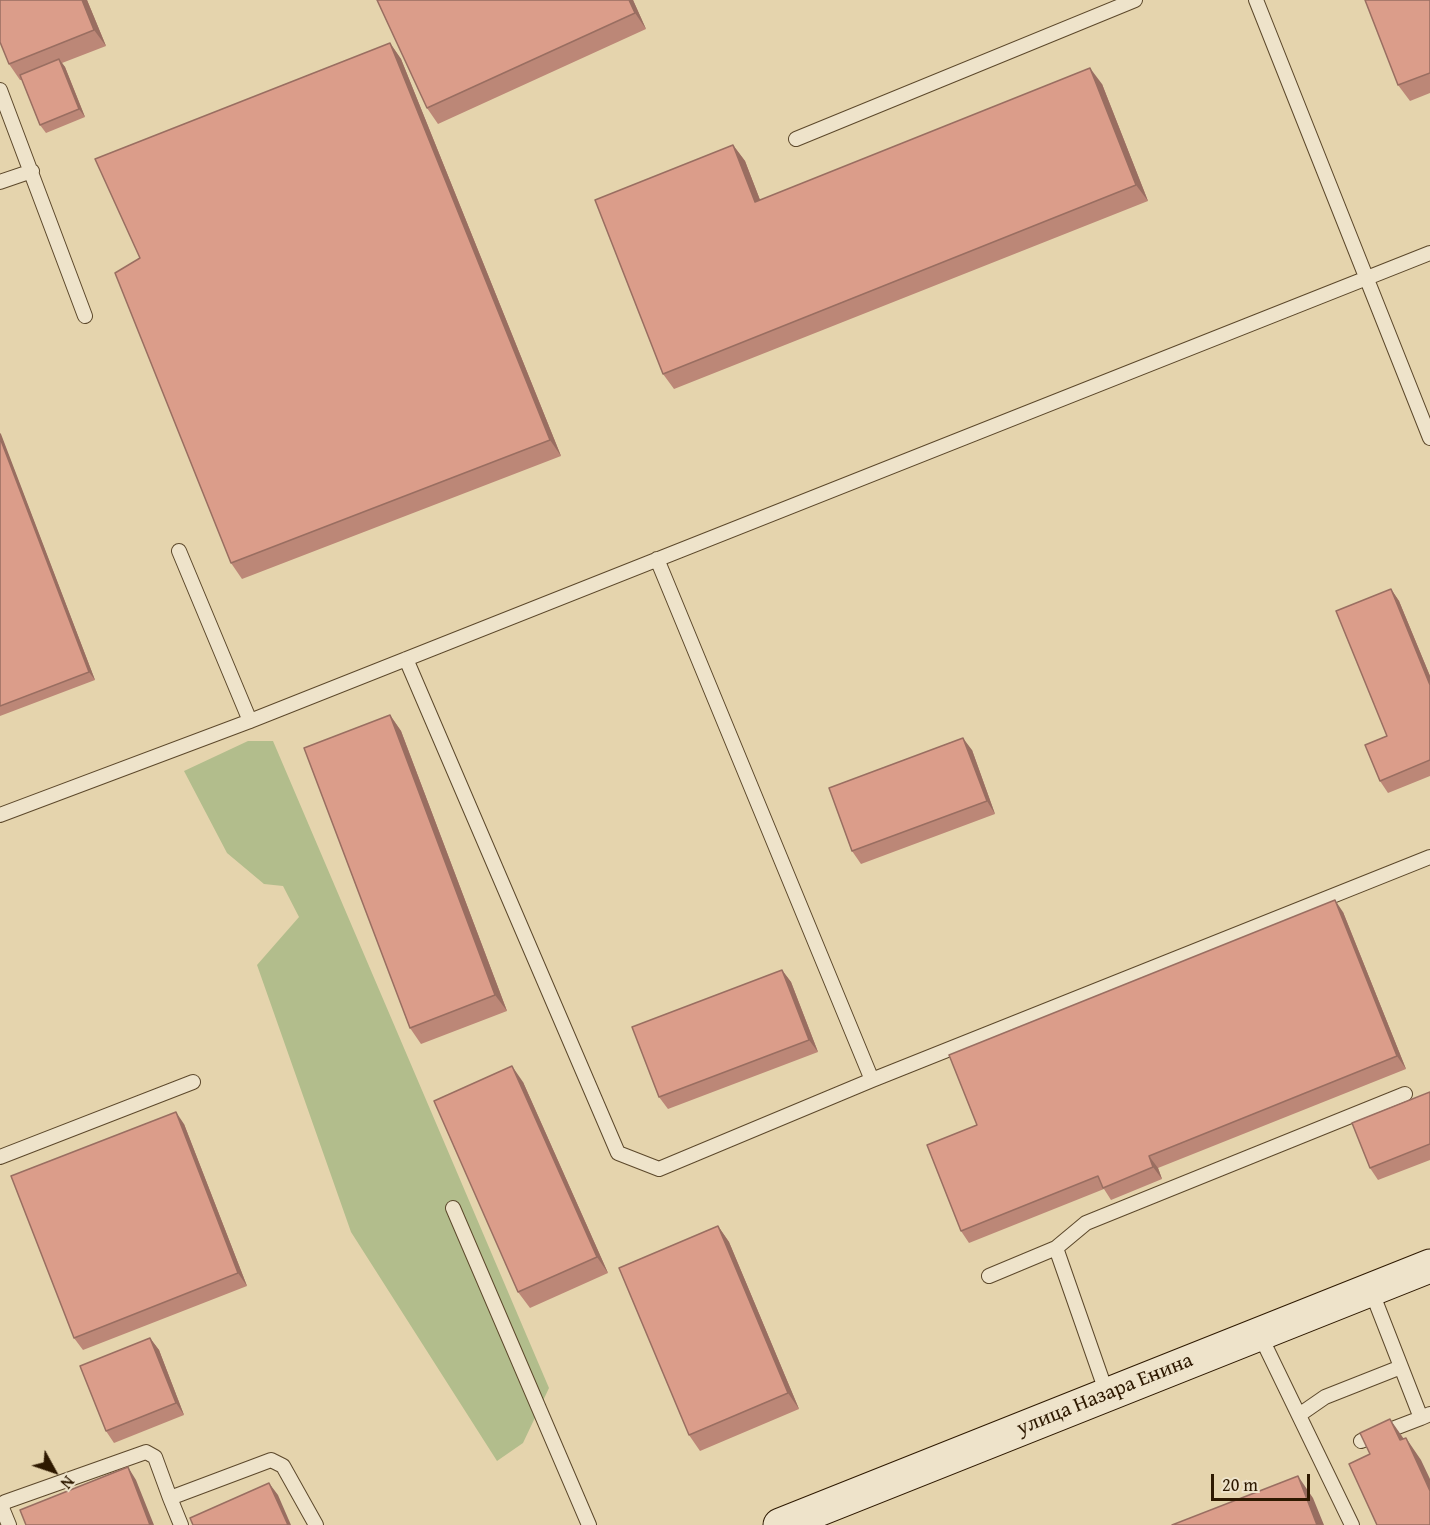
<!DOCTYPE html>
<html>
<head>
<meta charset="utf-8">
<style>
	body { margin:0 }
	#map { position:relative; width:1430px; height:1525px; overflow:hidden; background:#e5d4ad; font-family:"Gentium Book Plus",serif }
	canvas { display:block }
	.north { position:absolute; left:24px; top:1441px; width:60px; height:60px; -webkit-text-stroke:4px #eee3ca; paint-order:stroke; rotate:130deg; font-size:16px; font-weight:700; line-height:24px; text-align:center; color:#2e1900 }
	.north::after { content:''; display:block; margin:auto; width:21px; height:27px; background:#2e1900; clip-path:polygon(50% 0,100% 100%,50% 72%,0 100%) }
	.scale { position:absolute; left:1211px; top:1474px; width:99px; height:27px; box-sizing:border-box; border:3px solid #2e1900; border-top:0; padding-left:8px; font-size:18px; line-height:21px; white-space:nowrap; color:#2e1900; -webkit-text-stroke:4px #eee3ca; paint-order:stroke }
</style>
</head>
<body>
<div id="map">
<canvas width="1430" height="1525"></canvas>
<div class="north">N</div>
<div class="scale">20 m</div>
</div>
<script>
const context = document.querySelector('canvas').getContext('2d');
context.lineJoin = 'round';
function fillPath(path, color) { context.fillStyle = color; context.fill(path, 'evenodd'); }
const poly = rows => new Path2D(rows.map(r => 'M' + r).join(''));
function stroke(path, color, width, dash) { context.strokeStyle = color; context.lineWidth = width; context.lineCap = dash ? 'butt' : 'round'; context.setLineDash(dash || []); context.stroke(path); }
function drawText(font, color, halo, rows, align = 'center') {
  context.font = font + ' "Gentium Book Plus",serif'; context.lineWidth = 5; context.setLineDash([]); context.textBaseline = 'middle'; context.strokeStyle = halo; context.fillStyle = color; for (const [text, x, y, turn = 0] of rows) {
    context.save(); context.translate(x, y); context.rotate((+turn || 0) * Math.PI / 180); context.textAlign = isNaN(turn) ? turn : align; if (halo) context.strokeText(text, 0, 0); context.fillText(text, 0, 0); context.restore();
  }
}
const green = poly([
	[248,741,273,741,549,1388,523,1443,497,1461,351,1232,257,965,299,917,283,886,264,884,227,853,184,771]
]);
const service = poly([
	[1256,0,1430,438],
	[0,90,85,316],
	[796,139,1135,0],
	[0,182,32,171],
	[179,551,250,721],
	[657,559,872,1080],
	[406,659,618,1153,659,1169,872,1080,1430,857],
	[0,815,250,721,1430,253],
	[0,1157,193,1082],
	[453,1208,589,1525],
	[989,1276,1056,1248],
	[1371,1290,1421,1418,1430,1414],
	[1259,1333,1352,1525],
	[1107,1394,1056,1248,1086,1223,1405,1094],
	[1299,1415,1325,1397,1401,1367],
	[1361,1441,1421,1418],
	[9,1525,2,1508,5,1502,146,1452,155,1457,170,1498],
	[181,1525,170,1498,271,1460,283,1466,316,1525]
]);
const secondary = poly([
	[780,1525,1430,1266]
]);
const wall = poly([
	[87,0,106,46,62,63,65,67,85,117,46,133,40,125,22,80,20,80,9,64],
	[377,0,633,0,646,29,438,124,427,108],
	[1430,0,1430,93,1410,101,1398,85],
	[390,43,401,59,561,456,242,579,231,563,140,258],
	[1102,84,1148,201,674,389,663,374,733,145,745,161,760,200],
	[0,433,95,680,0,716],
	[1391,589,1399,601,1430,676,1430,776,1388,793,1380,781,1387,736],
	[390,715,401,731,507,1011,421,1044,410,1028],
	[972,750,995,814,861,864,852,851],
	[1343,912,1406,1069,1158,1168,1162,1179,1111,1200,1104,1189,969,1243,961,1231,977,1125],
	[782,970,791,982,818,1052,668,1109,659,1097],
	[523,1082,608,1273,530,1308,518,1292],
	[1430,1092,1430,1160,1378,1180,1370,1168],
	[184,1124,247,1286,83,1350,74,1338],
	[718,1226,729,1242,799,1409,700,1451,689,1435],
	[150,1338,159,1350,184,1415,114,1443,106,1431]
]);
const shadedWall = poly([
	[82,0,87,0,106,46,94,30],
	[629,0,633,0,646,29,635,13],
	[390,43,401,59,561,456,550,440],
	[59,59,65,67,85,117,79,109],
	[1090,68,1102,84,1148,201,1136,185],
	[733,145,745,161,767,218,755,202],
	[0,433,1,434,95,680,89,672,0,438],
	[1391,589,1399,601,1430,676,1430,685],
	[390,715,401,731,507,1011,495,995],
	[963,738,972,750,995,814,987,801],
	[1335,900,1343,912,1406,1069,1397,1056],
	[782,970,791,982,818,1052,809,1040],
	[512,1066,523,1082,608,1273,597,1257],
	[176,1112,184,1124,247,1286,238,1273],
	[1149,1156,1158,1168,1162,1179,1153,1167],
	[718,1226,729,1242,799,1409,788,1393],
	[150,1338,159,1350,184,1415,176,1403],
	[1390,1419,1406,1442,1400,1440],
	[1406,1438,1421,1460,1430,1479,1430,1491],
	[128,1467,136,1480,154,1525,150,1525],
	[1298,1476,1313,1498,1324,1525,1317,1525],
	[269,1483,278,1495,291,1525,288,1525]
]);
const building = poly([
	[0,0,82,0,94,30,9,64,0,42,0,0],
	[377,0,629,0,635,13,427,108,377,0],
	[1365,0,1430,0,1430,73,1398,85,1365,0],
	[390,43,550,440,231,563,115,273,140,258,95,159,390,43],
	[59,59,79,109,40,125,20,75,59,59],
	[1090,68,1136,185,663,374,595,200,733,145,755,202,1090,68],
	[0,438,89,672,0,706,0,438],
	[1391,589,1430,685,1430,760,1380,781,1365,745,1387,736,1336,611,1391,589],
	[390,715,495,995,410,1028,304,748,390,715],
	[963,738,987,801,852,851,829,788,963,738],
	[1335,900,1397,1056,1149,1156,1153,1167,1103,1188,1098,1176,961,1231,927,1145,977,1125,949,1055,1335,900],
	[782,970,809,1040,659,1097,632,1027,782,970],
	[512,1066,597,1257,518,1292,434,1101,512,1066],
	[1430,1092,1430,1144,1370,1168,1352,1123,1430,1092],
	[176,1112,238,1273,74,1338,11,1176,176,1112],
	[718,1226,788,1393,689,1435,619,1268,718,1226],
	[150,1338,176,1403,106,1431,80,1366,150,1338],
	[1390,1419,1400,1440,1406,1438,1430,1491,1430,1525,1377,1525,1349,1464,1370,1454,1360,1433,1390,1419],
	[128,1467,150,1525,26,1525,20,1510,128,1467],
	[1298,1476,1317,1525,1172,1525,1298,1476],
	[269,1483,288,1525,193,1525,190,1518,269,1483]
]);
const streetNames = [
	["улица Назара Енина",1105,1395,-22]
];
fillPath(green, '#b2bd8c');
stroke(service, '#5c482b', 16);
stroke(secondary, '#2e1900', 35);
stroke(service, '#eee3ca', 14);
stroke(secondary, '#eee3ca', 33);
fillPath(wall, '#bc8777');
fillPath(shadedWall, '#996e61');
fillPath(building, '#db9d8a');
stroke(building, '#996e61', 1.5);
drawText('21px', '#2e1900', '#eee3ca', streetNames);
</script>
</body>
</html>
